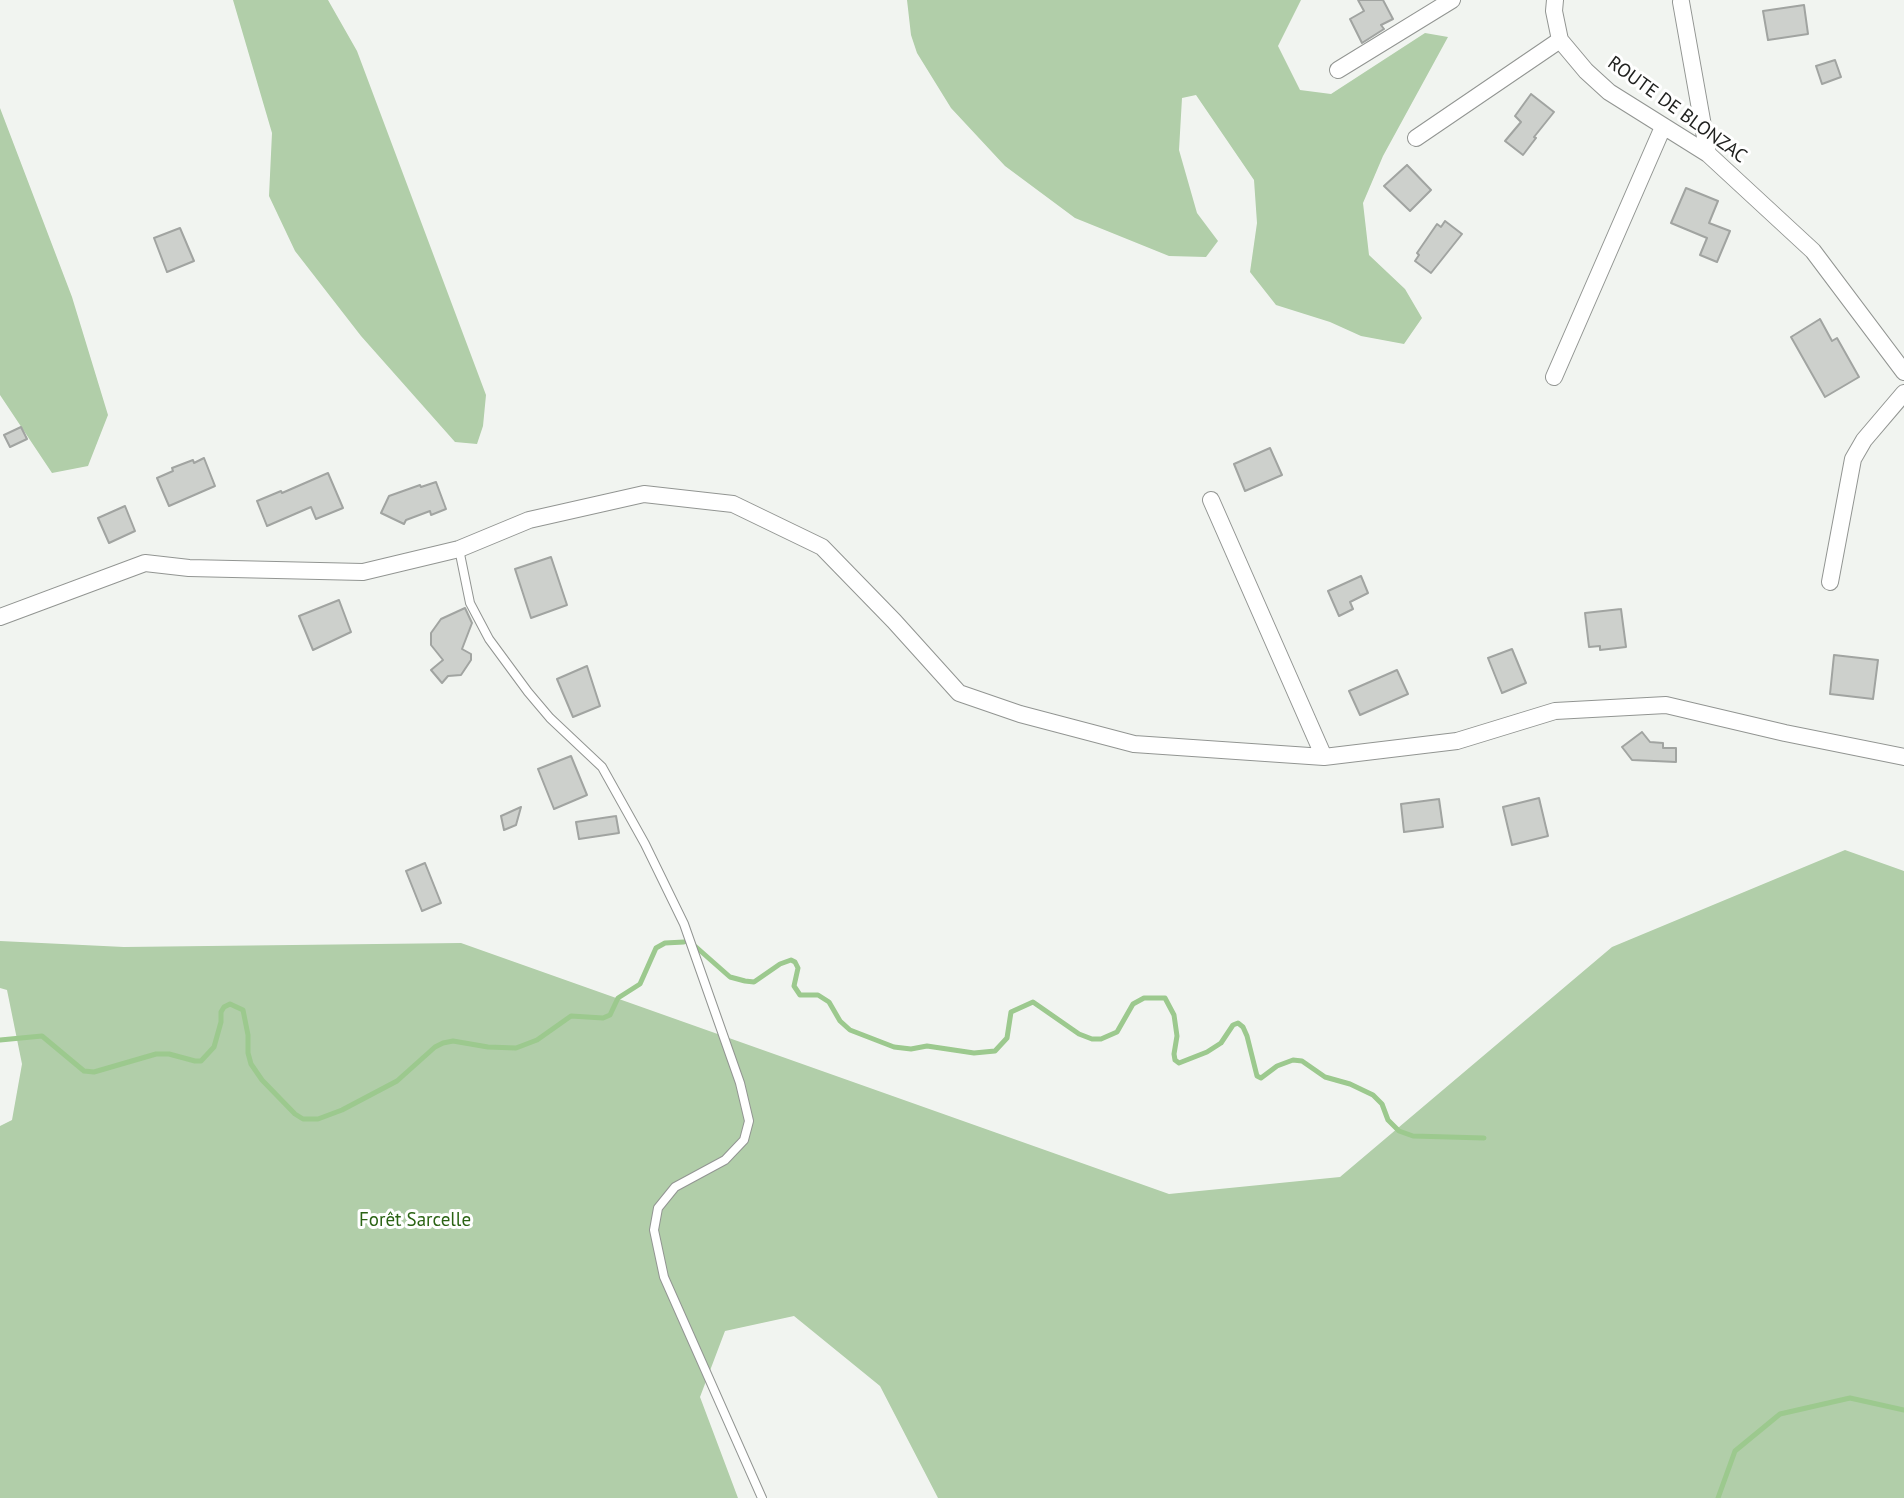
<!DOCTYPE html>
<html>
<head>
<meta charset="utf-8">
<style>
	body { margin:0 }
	canvas { display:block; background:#f1f4f0 }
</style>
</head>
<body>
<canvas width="1904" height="1498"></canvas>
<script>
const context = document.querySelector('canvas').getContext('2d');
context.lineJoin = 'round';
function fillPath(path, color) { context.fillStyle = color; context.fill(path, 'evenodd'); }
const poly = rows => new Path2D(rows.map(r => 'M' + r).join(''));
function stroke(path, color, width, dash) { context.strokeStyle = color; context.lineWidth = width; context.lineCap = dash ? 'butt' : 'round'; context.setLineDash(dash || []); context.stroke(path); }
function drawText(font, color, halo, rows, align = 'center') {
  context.font = font + ' "PT Sans",sans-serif'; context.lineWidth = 6; context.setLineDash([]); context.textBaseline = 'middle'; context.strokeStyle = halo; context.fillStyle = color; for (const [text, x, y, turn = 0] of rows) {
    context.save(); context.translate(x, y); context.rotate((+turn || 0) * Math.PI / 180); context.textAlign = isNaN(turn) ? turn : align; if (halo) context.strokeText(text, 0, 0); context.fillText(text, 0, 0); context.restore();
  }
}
const green = poly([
	[233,0,328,0,357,51,486,395,483,426,477,444,455,442,361,336,295,251,269,196,272,133],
	[907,0,1301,0,1278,46,1300,90,1331,94,1425,33,1448,37,1383,156,1363,203,1369,255,1405,289,1422,318,1404,344,1361,336,1330,322,1276,305,1250,272,1257,223,1254,180,1196,95,1182,98,1179,150,1197,213,1218,241,1206,257,1169,256,1075,218,1005,166,951,108,917,53,911,35],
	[0,108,72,297,108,415,88,466,52,473,0,395],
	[1845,850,1904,871,1904,1498,938,1498,880,1386,794,1316,725,1331,700,1397,738,1498,0,1498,0,1126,12,1120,22,1064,7,990,0,988,0,941,124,947,461,943,1169,1194,1340,1177,1612,947]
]);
const stream = poly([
	[696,947,730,977,745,981,754,982,780,964,791,960,795,962,798,968,794,986,800,995,818,995,829,1002,840,1021,850,1030,894,1047,911,1049,927,1046,974,1053,995,1051,1007,1038,1011,1012,1033,1002,1079,1034,1092,1039,1101,1039,1117,1032,1133,1004,1144,998,1165,998,1174,1015,1177,1036,1174,1054,1175,1060,1179,1063,1207,1052,1221,1043,1233,1025,1238,1023,1243,1027,1247,1036,1257,1076,1261,1078,1277,1066,1293,1060,1302,1061,1325,1077,1350,1084,1373,1095,1382,1104,1388,1120,1399,1131,1413,1136,1484,1138],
	[0,1040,42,1036,84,1071,94,1072,156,1054,169,1054,195,1061,201,1061,214,1047,221,1022,221,1012,224,1007,230,1004,243,1010,248,1035,248,1053,251,1064,262,1080,295,1114,303,1119,318,1119,342,1110,397,1081,435,1047,443,1043,453,1041,488,1047,516,1048,537,1040,571,1016,603,1018,610,1015,618,998,640,984,656,948,665,943,684,942],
	[1718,1498,1735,1451,1780,1414,1850,1398,1904,1410]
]);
const building = poly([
	[1358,0,1383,0,1393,19,1381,25,1384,29,1362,43,1350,19,1364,11,1358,0],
	[1804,5,1808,34,1768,40,1763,11,1804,5],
	[1835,60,1841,77,1822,84,1816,66,1835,60],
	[1531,94,1554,112,1534,137,1536,138,1523,155,1505,141,1521,122,1515,116,1531,94],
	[1407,165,1431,190,1410,211,1384,186,1407,165],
	[1686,188,1718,201,1709,223,1730,231,1717,262,1700,255,1707,238,1671,223,1686,188],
	[1445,221,1462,234,1431,273,1415,261,1419,255,1417,253,1437,224,1441,227,1445,221],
	[180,228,194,261,167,272,154,238,180,228],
	[1820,319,1832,341,1837,338,1859,377,1825,397,1791,337,1820,319],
	[21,427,27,439,10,447,4,435,21,427],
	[1270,448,1282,475,1245,491,1234,464,1270,448],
	[204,458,215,486,169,506,157,478,173,471,172,468,193,460,194,463,204,458],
	[328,473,343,508,316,519,311,507,267,526,257,501,281,491,282,493,328,473],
	[436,482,446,509,431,515,430,511,406,520,404,524,381,513,389,496,420,485,421,487,436,482],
	[125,506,135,531,109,543,98,518,125,506],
	[551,557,567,605,531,618,515,569,551,557],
	[1361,576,1368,593,1350,602,1353,609,1339,616,1328,591,1361,576],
	[339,600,351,632,313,650,299,616,339,600],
	[465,608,472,623,462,649,471,654,471,660,461,675,448,676,442,683,431,670,443,660,431,645,431,633,441,619,465,608],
	[1621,609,1626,647,1600,650,1600,646,1589,647,1585,613,1621,609],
	[1512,649,1526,683,1502,693,1488,658,1512,649],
	[1834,655,1878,660,1873,699,1830,694,1834,655],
	[587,666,600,706,573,717,557,679,587,666],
	[1397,670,1408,694,1360,715,1349,691,1397,670],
	[1642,732,1650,742,1663,743,1663,748,1676,748,1676,762,1632,760,1622,747,1642,732],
	[571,756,587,795,554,809,538,769,571,756],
	[1539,798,1548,836,1512,845,1503,807,1539,798],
	[1439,799,1443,827,1404,832,1401,804,1439,799],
	[521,807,516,825,504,830,501,816,521,807],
	[616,816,619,833,579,839,576,822,616,816],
	[425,863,441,903,422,911,406,871,425,863]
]);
const service = poly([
	[459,549,470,603,489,639,528,692,550,718,602,767,645,844,684,924,740,1083,749,1121,744,1140,725,1160,675,1187,658,1208,654,1230,664,1277,762,1498]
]);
const minor = poly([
	[1555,0,1554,11,1560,40,1586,71,1609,92,1708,154,1813,251,1904,372],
	[1681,2,1708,154],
	[1338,70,1452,0],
	[1416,138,1560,40],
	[1554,377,1663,127],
	[1211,500,1324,757],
	[1830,582,1853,459,1864,440,1904,393],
	[0,617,145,563,189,568,363,572,459,549,529,520,644,494,733,504,822,547,894,621,959,693,1020,714,1134,744,1324,757,1457,741,1555,711,1666,705,1785,733,1904,757]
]);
const streetNames = [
	["ROUTE DE BLONZAC",1677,110,36]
];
const parkNames = [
	["Forêt Sarcelle",415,1221]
];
fillPath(green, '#b1cea9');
stroke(stream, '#9cc98e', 5);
fillPath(building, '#cdd0cc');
stroke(building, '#a1a4a1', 2);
stroke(service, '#929592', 10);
stroke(minor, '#929592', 18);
stroke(service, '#fff', 8);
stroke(minor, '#fff', 16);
drawText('19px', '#212220', '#fff', streetNames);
drawText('19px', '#2b6314', '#fff', parkNames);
</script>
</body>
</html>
